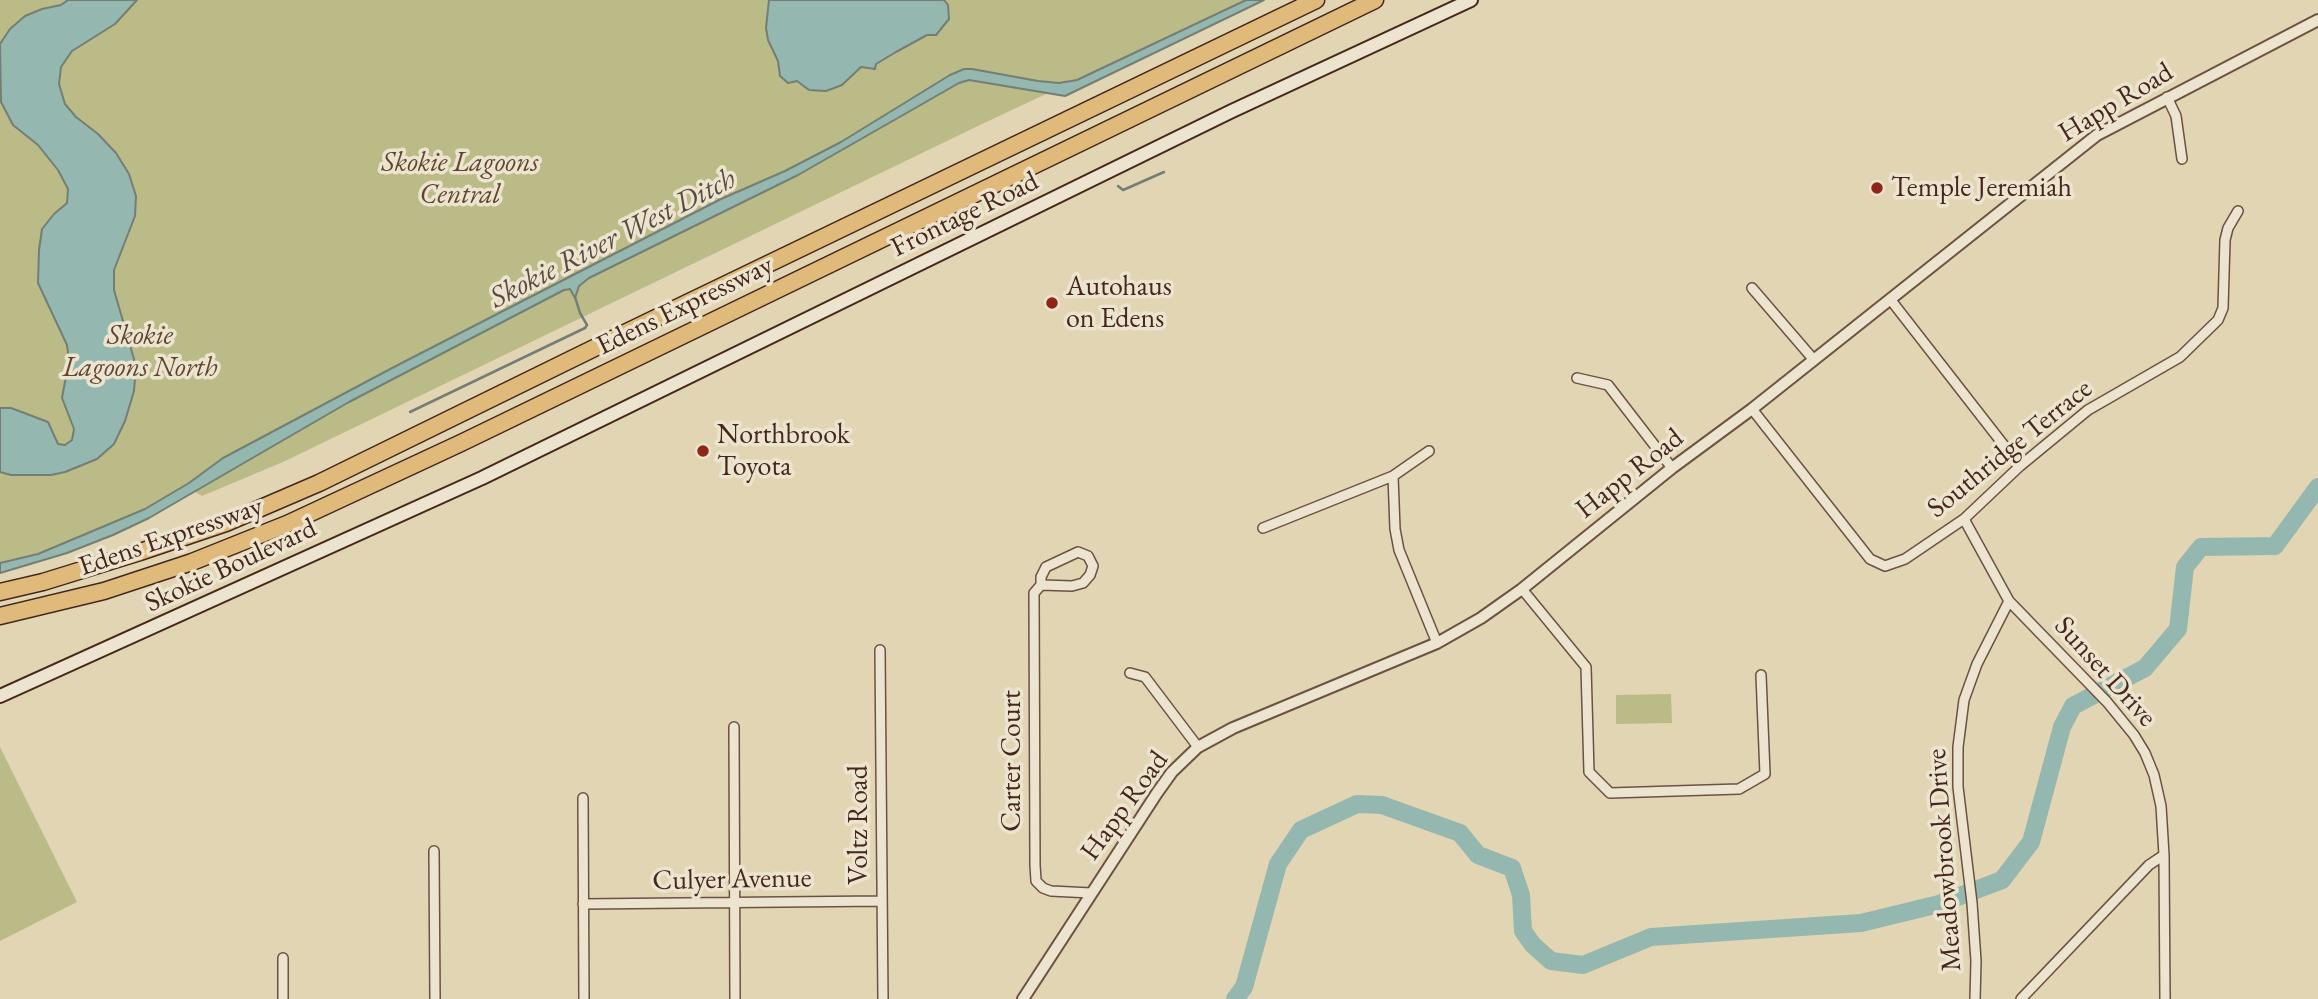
<!DOCTYPE html>
<html>
<head>
<meta charset="utf-8">
<style>
	body { margin:0 }
	canvas { display:block; background:#e1d5b3 }
</style>
</head>
<body>
<canvas width="2318" height="999"></canvas>
<script>
const context = document.querySelector('canvas').getContext('2d');
context.lineJoin = 'round';
function fillPath(path, color) { context.fillStyle = color; context.fill(path, 'evenodd'); }
const poly = rows => new Path2D(rows.map(r => 'M' + r).join(''));
function stroke(path, color, width, dash) { context.strokeStyle = color; context.lineWidth = width; context.lineCap = dash ? 'butt' : 'round'; context.setLineDash(dash || []); context.stroke(path); }
function drawText(font, color, halo, rows, align = 'center') {
  context.font = font + ' "EB Garamond",serif'; context.lineWidth = 7; context.setLineDash([]); context.textBaseline = 'middle'; context.strokeStyle = halo; context.fillStyle = color; for (const [text, x, y, turn = 0] of rows) {
    context.save(); context.translate(x, y); context.rotate((+turn || 0) * Math.PI / 180); context.textAlign = isNaN(turn) ? turn : align; if (halo) context.strokeText(text, 0, 0); context.fillText(text, 0, 0); context.restore();
  }
}
const green = poly([
	[0,0,1252,0,1137,57,1046,94,982,124,283,462,202,496,195,492,199,489,124,524,0,568],
	[1671,694,1672,723,1616,724,1616,695],
	[0,747,77,902,0,941]
]);
const water = poly([
	[68,0,137,0,115,24,72,51,61,67,59,84,65,104,76,117,98,134,116,153,129,174,136,196,135,216,114,270,114,290,136,366,134,391,125,421,114,444,97,459,65,472,51,475,11,475,0,472,0,408,11,408,48,422,58,444,65,445,72,440,74,429,62,398,69,360,67,345,38,283,39,250,42,229,54,214,67,203,68,189,58,170,38,145,13,125,1,102,0,44,10,29,25,16,42,9,61,5,68,0],
	[769,0,944,0,948,5,949,19,936,35,927,35,896,52,876,64,875,69,861,67,842,85,826,91,809,90,797,81,788,83,780,76,778,61,768,40,766,28,769,0],
	[1246,0,1264,0,1065,96,969,80,959,83,798,175,589,278,579,286,575,298,570,289,564,290,349,402,149,518,113,535,67,553,0,573,0,563,38,554,145,509,189,483,223,458,394,367,721,199,785,171,841,142,950,75,964,69,972,69,1038,81,1059,83,1077,80,1246,0]
]);
const stream = poly([
	[1118,186,1123,190,1130,187,1164,172],
	[410,412,585,328,587,325,580,313,575,297]
]);
const river = poly([
	[1235,999,1244,987,1278,864,1301,830,1357,804,1382,805,1460,833,1478,855,1512,868,1521,895,1523,931,1533,945,1551,961,1583,965,1651,937,1861,923,1939,904,2002,880,2031,842,2062,727,2073,706,2145,668,2178,629,2185,567,2201,547,2275,546,2318,487]
]);
const minor = poly([
	[2167,97,2176,116,2182,159],
	[1752,288,1814,360],
	[1890,299,2020,466],
	[1577,378,1608,385,1672,468],
	[1752,409,1870,559,1885,566,1905,559,1964,519,2020,466,2088,410,2180,357,2218,320,2223,308,2225,240,2228,228,2238,211],
	[1393,476,1395,529,1399,550,1437,643],
	[1964,519,2009,601,2107,702,2134,735,2145,753,2154,775,2161,806,2164,855,2165,999],
	[1263,528,1393,476,1429,451],
	[1041,585,1072,586,1083,583,1090,575,1093,566,1088,556,1078,552,1046,567,1041,577,1041,585,1034,593,1035,865,1036,881,1043,888,1051,891,1091,893],
	[1522,589,1586,667,1589,772,1610,793,1739,789,1765,774,1761,675],
	[880,650,883,999],
	[1130,673,1145,677,1198,747],
	[734,727,735,999],
	[583,798,584,999],
	[434,851,435,999],
	[583,904,882,901],
	[283,958,283,999],
	[1975,999,1976,961,1972,903,1958,787,1958,747,1964,700,1977,664,2009,601],
	[2021,999,2149,865,2164,855]
]);
const tertiary = poly([
	[1023,999,1157,793,1172,772,1198,747,1233,728,1437,643,1481,618,1522,589,1672,468,1752,409,2097,135,2318,20]
]);
const secondary = poly([
	[0,696,482,478,1232,111,1471,0]
]);
const motorway = poly([
	[0,592,43,582,140,552,226,523,319,483,629,331,1316,0],
	[0,616,104,591,192,562,287,524,461,443,1375,0]
]);
const markers = [
	[1877,188,7,"#8f2418"],
	[1052,303,7,"#8f2418"],
	[703,451,7,"#8f2418"]
];
const streetNames = [
	["Happ Road",2116,103,-31],
	["Frontage Road",965,215,-26],
	["Edens Expressway",685,306,-26],
	["Southridge Terrace",2010,449,-39],
	["Happ Road",1630,474,-38],
	["Edens Expressway",171,537,-19],
	["Skokie Boulevard",231,566,-25],
	["Sunset Drive",2105,672,48],
	["Carter Court",1012,761,-90],
	["Happ Road",1125,806,-54],
	["Voltz Road",859,825,-90],
	["Meadowbrook Drive",1945,860,-94],
	["Culyer Avenue",732,880,-1]
];
const parkNames = [
	["Skokie Lagoons",460,163],
	["Central",460,195],
	["Skokie",140,336],
	["Lagoons North",140,368]
];
const poiNames = [
	["Temple Jeremiah",1891,188],
	["Autohaus",1066,287],
	["on Edens",1066,319],
	["Northbrook",717,435],
	["Toyota",717,467]
];
const waterNames = [
	["Skokie River West Ditch",613,239,-27]
];
fillPath(green, '#bbbb87');
fillPath(water, '#94b8af');
stroke(water, '#747e74', 2);
stroke(stream, '#747e74', 2.5);
stroke(river, '#94b8af', 18);
stroke(minor, '#6c5242', 12);
stroke(tertiary, '#6c5242', 14);
stroke(secondary, '#45271c', 16);
stroke(motorway, '#45271c', 19);
stroke(minor, '#ece4ce', 9);
stroke(tertiary, '#ece4ce', 10);
stroke(secondary, '#ece4ce', 12);
stroke(motorway, '#e0ba7a', 16);
for (const [x, y, r, color] of markers) { const dot = new Path2D(); dot.arc(x, y, r, 0, 2 * Math.PI); context.fillStyle = color; context.fill(dot); stroke(dot, '#ece4ce', 2.5); }
drawText('28px', '#45271c', '#ece4ce', streetNames);
drawText('italic 28px', '#5d4531', '#ece4ce', parkNames);
drawText('28px', '#45271c', '#ece4ce', poiNames, 'left');
drawText('italic 30px', '#594b41', '#ece4ce', waterNames);
</script>
</body>
</html>
